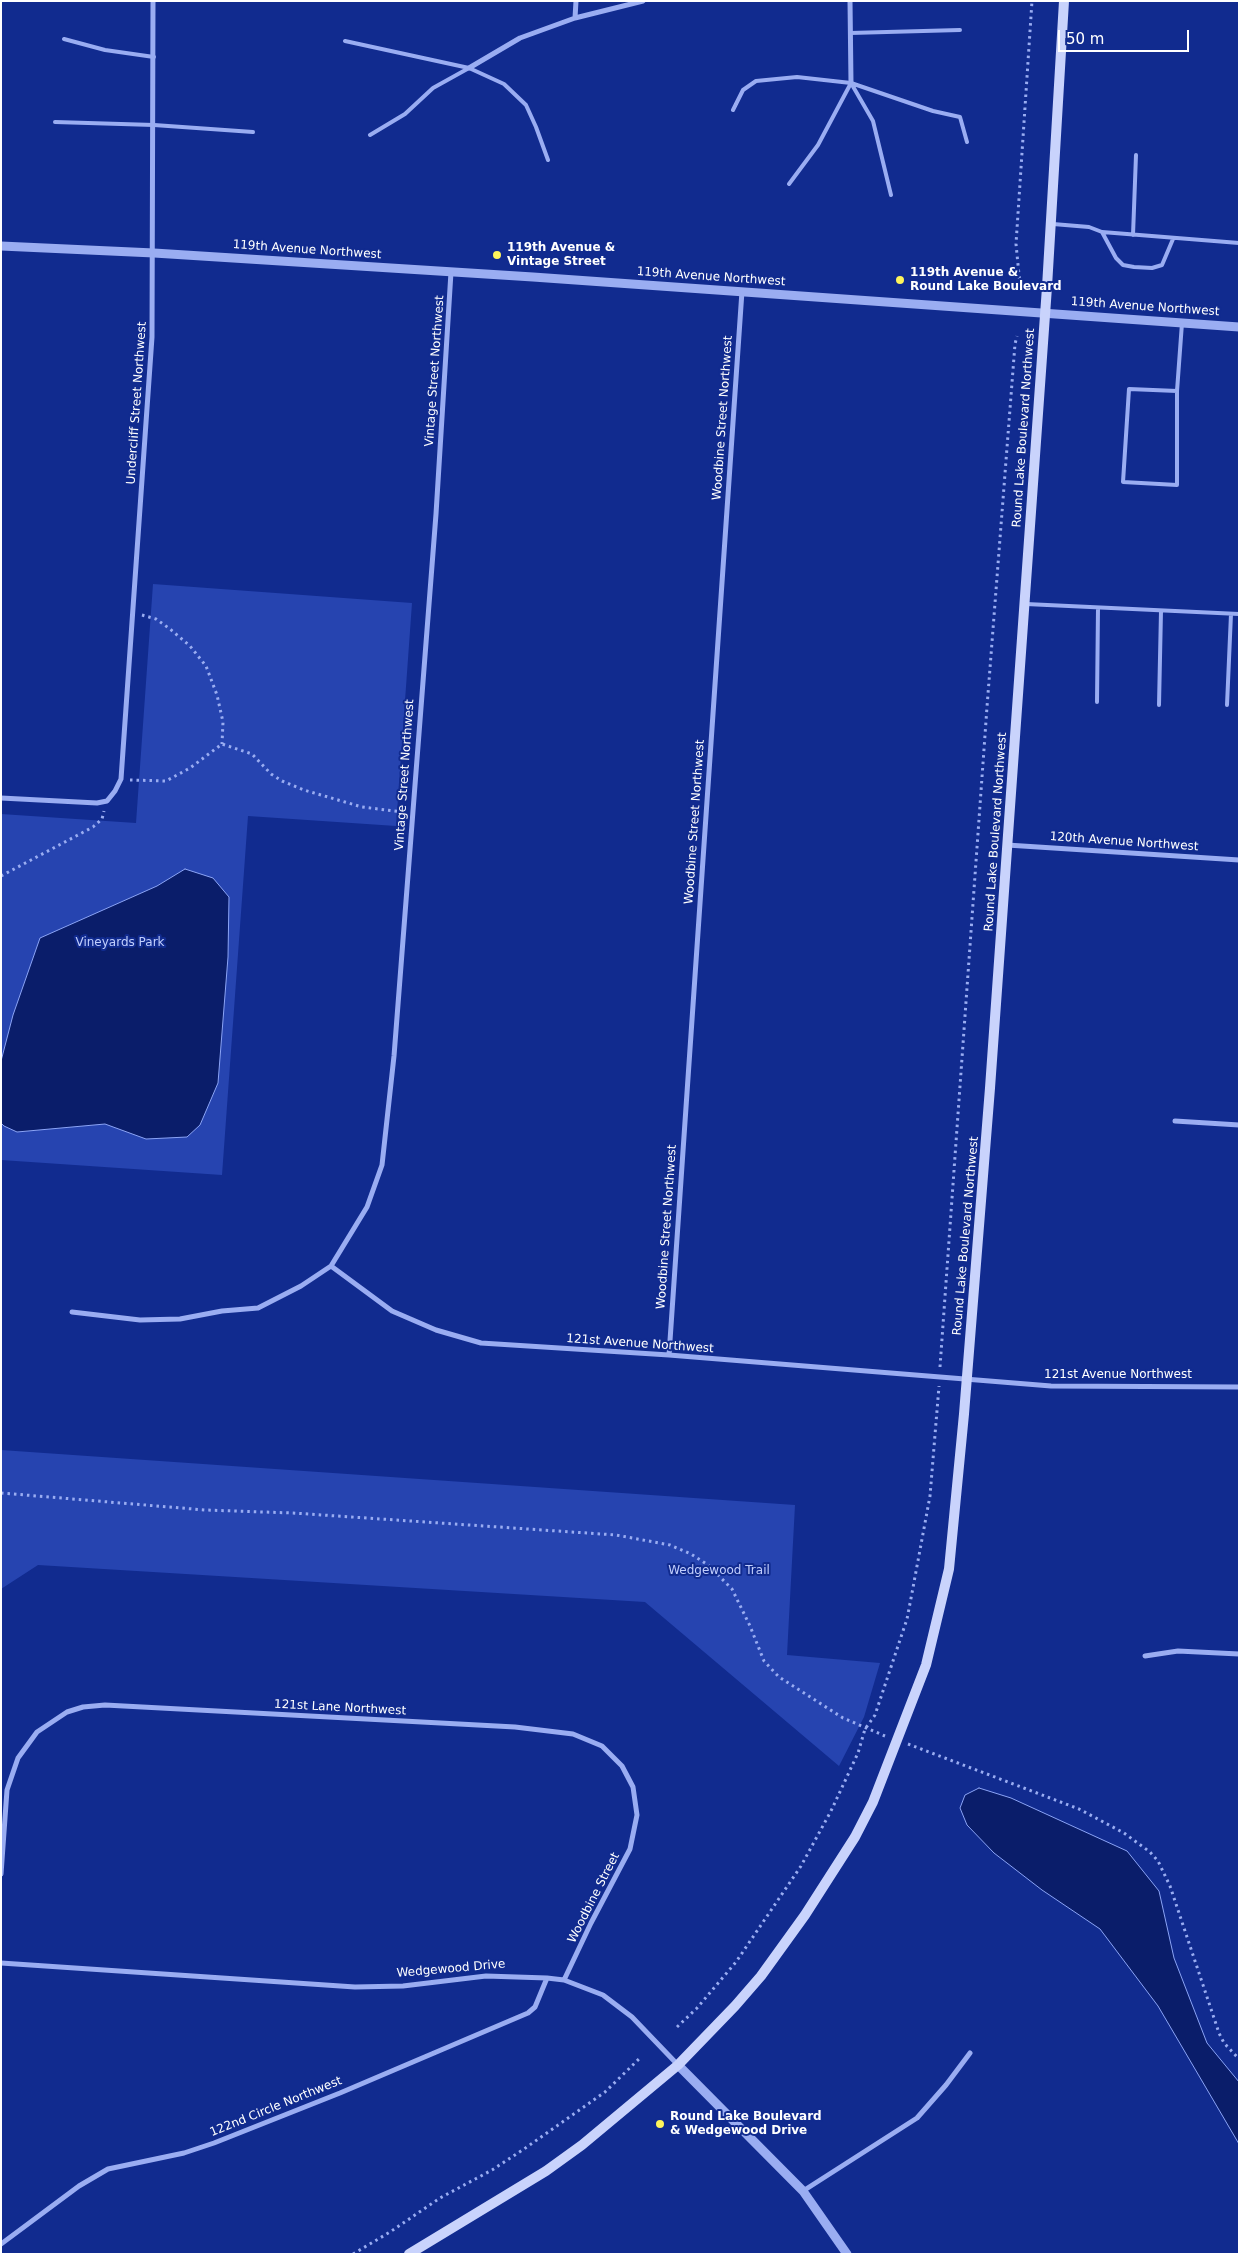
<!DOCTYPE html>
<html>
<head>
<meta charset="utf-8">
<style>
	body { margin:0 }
	#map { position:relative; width:1240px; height:2255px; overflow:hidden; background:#112b8f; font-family:"DejaVu Sans",sans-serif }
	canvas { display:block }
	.frame { position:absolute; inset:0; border:2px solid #fff; pointer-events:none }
	.scale { position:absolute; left:1058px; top:30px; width:131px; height:22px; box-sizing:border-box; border:2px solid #fff; border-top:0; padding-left:6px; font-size:15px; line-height:18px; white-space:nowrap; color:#fff; -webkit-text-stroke:4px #112b8f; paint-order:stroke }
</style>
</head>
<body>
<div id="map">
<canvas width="1240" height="2255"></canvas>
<div class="frame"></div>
<div class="scale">50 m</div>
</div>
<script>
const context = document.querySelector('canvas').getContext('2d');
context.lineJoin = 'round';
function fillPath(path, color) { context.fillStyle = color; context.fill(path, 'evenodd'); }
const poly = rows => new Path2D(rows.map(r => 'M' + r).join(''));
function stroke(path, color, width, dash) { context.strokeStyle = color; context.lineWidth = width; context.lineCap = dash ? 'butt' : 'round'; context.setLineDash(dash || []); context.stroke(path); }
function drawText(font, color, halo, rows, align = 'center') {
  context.font = font + ' "DejaVu Sans",sans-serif'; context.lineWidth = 4; context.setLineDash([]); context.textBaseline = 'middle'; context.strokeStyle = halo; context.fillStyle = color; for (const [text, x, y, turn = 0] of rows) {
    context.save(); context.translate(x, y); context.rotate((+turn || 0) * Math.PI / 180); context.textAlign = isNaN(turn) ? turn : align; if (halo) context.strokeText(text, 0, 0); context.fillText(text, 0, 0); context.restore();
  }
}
const green = poly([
	[153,584,412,603,396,826,248,816,222,1175,1,1160,1,814,136,823],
	[1,1450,795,1505,787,1655,880,1663,864,1717,839,1766,645,1602,38,1565,1,1589]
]);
const water = poly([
	[185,869,213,878,229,897,228,957,218,1083,200,1125,187,1137,146,1139,105,1124,17,1132,4,1126,1,1123,1,1061,13,1015,40,938,157,886,185,869],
	[979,1788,1011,1798,1127,1851,1159,1891,1174,1958,1207,2043,1239,2082,1239,2144,1158,2006,1100,1929,1042,1890,994,1853,967,1825,960,1808,965,1795,979,1788]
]);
const path = poly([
	[1020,285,1016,244,1032,1],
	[142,615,156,619,170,629,190,646,206,666,217,695,223,722,222,744],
	[130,780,166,781,190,768,222,744,252,754,271,774,282,781,304,790,362,807,403,812],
	[1,876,93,827,102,819,104,811],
	[940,1367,987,707,1015,344,1017,336],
	[1,1493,205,1510,293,1513,616,1535,670,1545,691,1554,708,1565,732,1589,750,1626,764,1661,779,1677,843,1718,885,1736],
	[908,1744,1079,1809,1124,1833,1150,1852,1158,1861,1170,1886,1219,2033,1224,2043,1239,2059],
	[677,2027,697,2008,736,1962,801,1866,831,1811,858,1753,865,1729,875,1715,907,1619,912,1593,930,1496,939,1386],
	[353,2254,390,2232,440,2198,492,2170,524,2149,605,2092,640,2058]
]);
const service = poly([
	[850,33,960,30],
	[64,39,105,50,154,57],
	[345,41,469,68,504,84,526,105,536,127,548,160],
	[851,83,873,121,891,195],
	[733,110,743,90,756,81,797,77,851,83,933,111,960,117,967,142],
	[55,122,154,125,253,132],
	[370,135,405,114,433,88,469,68],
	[789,184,818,145,851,83],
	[1053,224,1089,227,1102,232,1239,243],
	[1102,232,1116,258,1123,265,1134,267,1152,268,1162,265,1173,239],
	[1133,235,1136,155],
	[1177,391,1129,389,1123,482,1177,485,1177,391,1182,323],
	[1026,604,1239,614],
	[1097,702,1098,608],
	[1159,705,1161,611],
	[1227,705,1231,614]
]);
const minor = poly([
	[850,1,851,83],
	[575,18,576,1],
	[469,68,520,38,575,18,643,1],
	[1,798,97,803,107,801,115,791,121,779,152,337,153,1],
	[1007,845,1239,860],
	[1175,1121,1239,1125],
	[331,1266,367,1207,382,1165,394,1056,436,514,451,272],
	[72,1312,140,1320,180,1319,222,1311,258,1308,301,1286,331,1266,392,1311,436,1330,481,1343,669,1355,1051,1386,1239,1387],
	[669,1355,742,291],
	[1145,1656,1178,1651,1239,1654],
	[1,1874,7,1790,18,1758,37,1732,67,1712,83,1707,105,1705,515,1727,573,1734,602,1746,622,1766,633,1787,637,1815,630,1849,591,1923,564,1980],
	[1,1963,355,1987,403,1986,486,1976,547,1978,564,1980,603,1995,632,2017,678,2065],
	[803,2191,917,2118,946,2085,970,2053],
	[1,2244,79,2186,108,2169,184,2153,214,2143,340,2093,528,2013,535,2007,547,1978]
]);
const tertiary = poly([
	[1,246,154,253,533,277,1239,327],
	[678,2065,803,2191,847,2254]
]);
const secondary = poly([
	[409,2254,546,2171,582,2145,678,2065,735,2006,761,1976,805,1915,855,1837,873,1802,926,1665,949,1569,964,1414,990,1088,1047,287,1064,1]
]);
const markers = [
	[497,255,5,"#fff55b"],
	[900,280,5,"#fff55b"],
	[660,2124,5,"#fff55b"]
];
const poiNames = [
	["119th Avenue &",507,248],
	["Vintage Street",507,262],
	["119th Avenue &",910,273],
	["Round Lake Boulevard",910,287],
	["Round Lake Boulevard",670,2117],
	["& Wedgewood Drive",670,2131]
];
const streetNames = [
	["119th Avenue Northwest",307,250,4],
	["119th Avenue Northwest",711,277,4],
	["119th Avenue Northwest",1145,307,4],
	["Vintage Street Northwest",435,371,-86],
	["Undercliff Street Northwest",137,403,-86],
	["Woodbine Street Northwest",723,418,-86],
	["Round Lake Boulevard Northwest",1024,428,-86],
	["Vintage Street Northwest",405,775,-86],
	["Woodbine Street Northwest",695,822,-86],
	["Round Lake Boulevard Northwest",996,832,-86],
	["120th Avenue Northwest",1124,842,4],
	["Woodbine Street Northwest",667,1227,-86],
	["Round Lake Boulevard Northwest",966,1236,-85],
	["121st Avenue Northwest",640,1344,4],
	["121st Avenue Northwest",1118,1375],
	["121st Lane Northwest",340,1708,3],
	["Woodbine Street",594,1898,-63],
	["Wedgewood Drive",451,1969,-5],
	["122nd Circle Northwest",276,2107,-22]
];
const parkNames = [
	["Vineyards Park",120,943],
	["Wedgewood Trail",719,1571]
];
fillPath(green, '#2644b0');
fillPath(water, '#0a1d6a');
stroke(water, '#8ba4f6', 1);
stroke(path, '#9aadf2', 3, [2.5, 4]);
stroke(service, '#9aadf2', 4);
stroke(minor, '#9aadf2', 5);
stroke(tertiary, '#9aadf2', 9);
stroke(secondary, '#c9d3fc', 10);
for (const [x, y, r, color] of markers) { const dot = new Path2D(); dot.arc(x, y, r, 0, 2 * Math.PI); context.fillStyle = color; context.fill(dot); stroke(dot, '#112b8f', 2); }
drawText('bold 12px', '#fff', '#112b8f', poiNames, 'left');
drawText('12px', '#fff', '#112b8f', streetNames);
drawText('12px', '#c1cefd', '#112b8f', parkNames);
</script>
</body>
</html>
